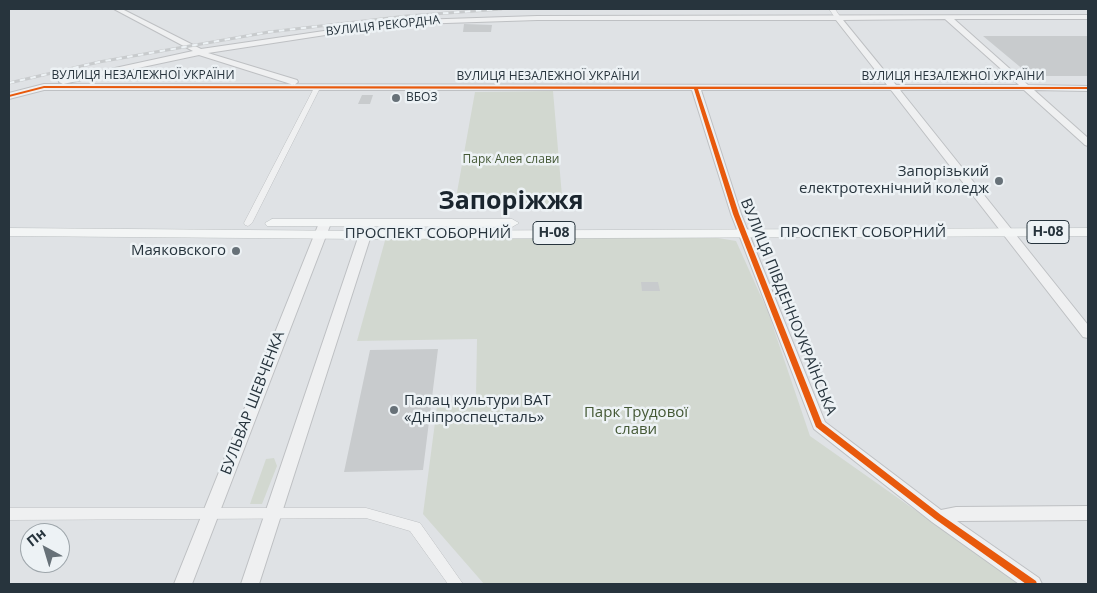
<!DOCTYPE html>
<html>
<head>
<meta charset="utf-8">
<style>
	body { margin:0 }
	#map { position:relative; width:1097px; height:593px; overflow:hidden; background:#dfe2e5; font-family:"Open Sans",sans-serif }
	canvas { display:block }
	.frame { position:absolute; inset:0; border:10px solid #27343d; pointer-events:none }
	.north { position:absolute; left:20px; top:523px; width:50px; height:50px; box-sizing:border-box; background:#edf2f5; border:1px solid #9ea6ab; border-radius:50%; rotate:321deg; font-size:14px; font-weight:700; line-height:20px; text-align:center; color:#27343d }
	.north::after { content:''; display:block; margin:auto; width:18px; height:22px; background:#677178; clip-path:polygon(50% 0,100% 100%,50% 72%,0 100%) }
</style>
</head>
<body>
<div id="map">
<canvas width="1097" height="593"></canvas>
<div class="frame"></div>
<div class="north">Пн</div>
</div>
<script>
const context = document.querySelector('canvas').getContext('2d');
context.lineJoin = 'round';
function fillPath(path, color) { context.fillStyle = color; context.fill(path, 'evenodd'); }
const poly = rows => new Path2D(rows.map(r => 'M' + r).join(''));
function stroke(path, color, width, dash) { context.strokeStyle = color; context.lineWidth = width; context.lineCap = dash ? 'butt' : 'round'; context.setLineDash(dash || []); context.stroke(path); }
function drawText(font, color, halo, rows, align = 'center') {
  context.font = font + ' "Open Sans",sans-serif'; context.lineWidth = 5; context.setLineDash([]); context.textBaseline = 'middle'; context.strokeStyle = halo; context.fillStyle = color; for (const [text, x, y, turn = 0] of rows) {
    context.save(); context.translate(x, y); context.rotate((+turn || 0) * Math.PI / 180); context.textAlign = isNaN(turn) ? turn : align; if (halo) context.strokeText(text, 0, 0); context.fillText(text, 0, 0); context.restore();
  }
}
const green = poly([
	[553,91,563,208,454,209,475,92],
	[507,236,718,238,736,241,768,312,810,436,1020,584,484,584,423,514,437,407,476,397,477,339,357,341,386,237],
	[274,458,277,466,262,504,250,504,266,459]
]);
const building = poly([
	[464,24,492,25,491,32,463,32],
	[983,36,1088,36,1088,76,1031,76],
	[362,95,373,95,370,104,358,104],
	[641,282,658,282,660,291,642,291],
	[438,349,423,470,344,472,370,350]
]);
const minor = poly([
	[829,9,835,9,841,18,840,19,836,19,829,9],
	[317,86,320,88,252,223,248,226,245,225,244,223,314,88,317,86],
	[9,508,366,508,420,523,463,584,448,584,410,531,366,518,9,520,9,508]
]);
const tertiary = poly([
	[114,9,122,9,201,49,358,26,416,20,537,16,1088,15,1088,19,954,19,1028,85,1088,86,1088,91,1034,90,1088,138,1088,146,1085,145,1024,90,900,90,1088,325,1088,338,1083,337,891,90,701,90,741,214,825,422,941,510,956,507,1088,506,1088,520,957,521,1039,578,1042,584,1019,584,932,522,814,429,731,214,692,90,44,90,9,99,9,93,44,84,63,84,59,82,60,80,193,51,114,9],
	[537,20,836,20,887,85,63,84,199,55,294,85,298,82,297,80,208,53,358,30,416,24,537,20],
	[843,20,945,19,1019,85,896,85,843,20],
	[325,220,331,223,192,584,174,584,319,223,325,220],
	[369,220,375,223,259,584,241,584,363,223,369,220]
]);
const primary = poly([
	[272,219,512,219,519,223,512,227,267,226,265,223,272,219],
	[9,228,366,231,1088,228,1088,236,366,239,9,236,9,228]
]);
const rail = poly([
	[9,83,99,62,269,32,407,16,501,9]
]);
const cycleway = poly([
	[44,86,1088,87,1088,89,698,89,739,214,822,423,941,515,1036,581,1037,584,1026,584,935,519,816,427,733,214,694,89,44,88,9,97,9,95,44,86]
]);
const markers = [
	[396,98,5,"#677178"],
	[999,181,5,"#677178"],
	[236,251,5,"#677178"],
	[394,410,5,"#677178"]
];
const farStreetnames = [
	["ВУЛИЦЯ РЕКОРДНА",383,26,-6],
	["ВУЛИЦЯ НЕЗАЛЕЖНОЇ УКРАЇНИ",143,76],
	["ВУЛИЦЯ НЕЗАЛЕЖНОЇ УКРАЇНИ",548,77],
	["ВУЛИЦЯ НЕЗАЛЕЖНОЇ УКРАЇНИ",953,77]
];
const farPoinames = [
	["ВБОЗ",406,98]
];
const farParknames = [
	["Парк Алея слави",511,160]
];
const shields = [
	[1048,232,42],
	[554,233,42]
];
const shieldNames = [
	["Н-08",1048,232],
	["Н-08",554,233]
];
const poiNames = [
	["Запорізький",989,172],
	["електротехнічний коледж",989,189],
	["Маяковского",226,251],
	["Палац культури ВАТ",404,401,"left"],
	["«Дніпроспецсталь»",404,418,"left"]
];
const streetNames = [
	["ПРОСПЕКТ СОБОРНИЙ",863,233],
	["ПРОСПЕКТ СОБОРНИЙ",428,234],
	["ВУЛИЦЯ ПІВДЕННОУКРАЇНСЬКА",788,307,68],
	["БУЛЬВАР ШЕВЧЕНКА",253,403,-69]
];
const parkNames = [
	["Парк Трудової",636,413],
	["слави",636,430]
];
const townNames = [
	["Запоріжжя",511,202]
];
fillPath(green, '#d2d8d0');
fillPath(building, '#c8cbcd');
stroke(minor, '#bec0c3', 1);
stroke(tertiary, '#bec0c3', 2);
stroke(primary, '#bcc0c2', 1);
fillPath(minor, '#eff0f1');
fillPath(tertiary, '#eff0f1');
fillPath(primary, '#f3f5f5');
stroke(rail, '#c8cbcd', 3);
stroke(rail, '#edf2f5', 2, [5.5]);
fillPath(cycleway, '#e8590c');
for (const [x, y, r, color] of markers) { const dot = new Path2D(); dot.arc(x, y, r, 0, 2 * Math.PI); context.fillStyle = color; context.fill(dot); stroke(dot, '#edf2f5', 2); }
drawText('12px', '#27343d', '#edf2f5', farStreetnames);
drawText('12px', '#27343d', '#edf2f5', farPoinames, 'left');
drawText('12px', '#445835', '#edf2f5', farParknames);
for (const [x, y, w] of shields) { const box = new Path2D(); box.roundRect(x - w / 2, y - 11.5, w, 23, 4); context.fillStyle = '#edf2f5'; context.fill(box); stroke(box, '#27343d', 1); }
drawText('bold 14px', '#27343d', null, shieldNames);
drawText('15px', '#27343d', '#edf2f5', poiNames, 'right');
drawText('15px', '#27343d', '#edf2f5', streetNames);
drawText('15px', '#445835', '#edf2f5', parkNames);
drawText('bold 25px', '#1a252e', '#edf2f5', townNames);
</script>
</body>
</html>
